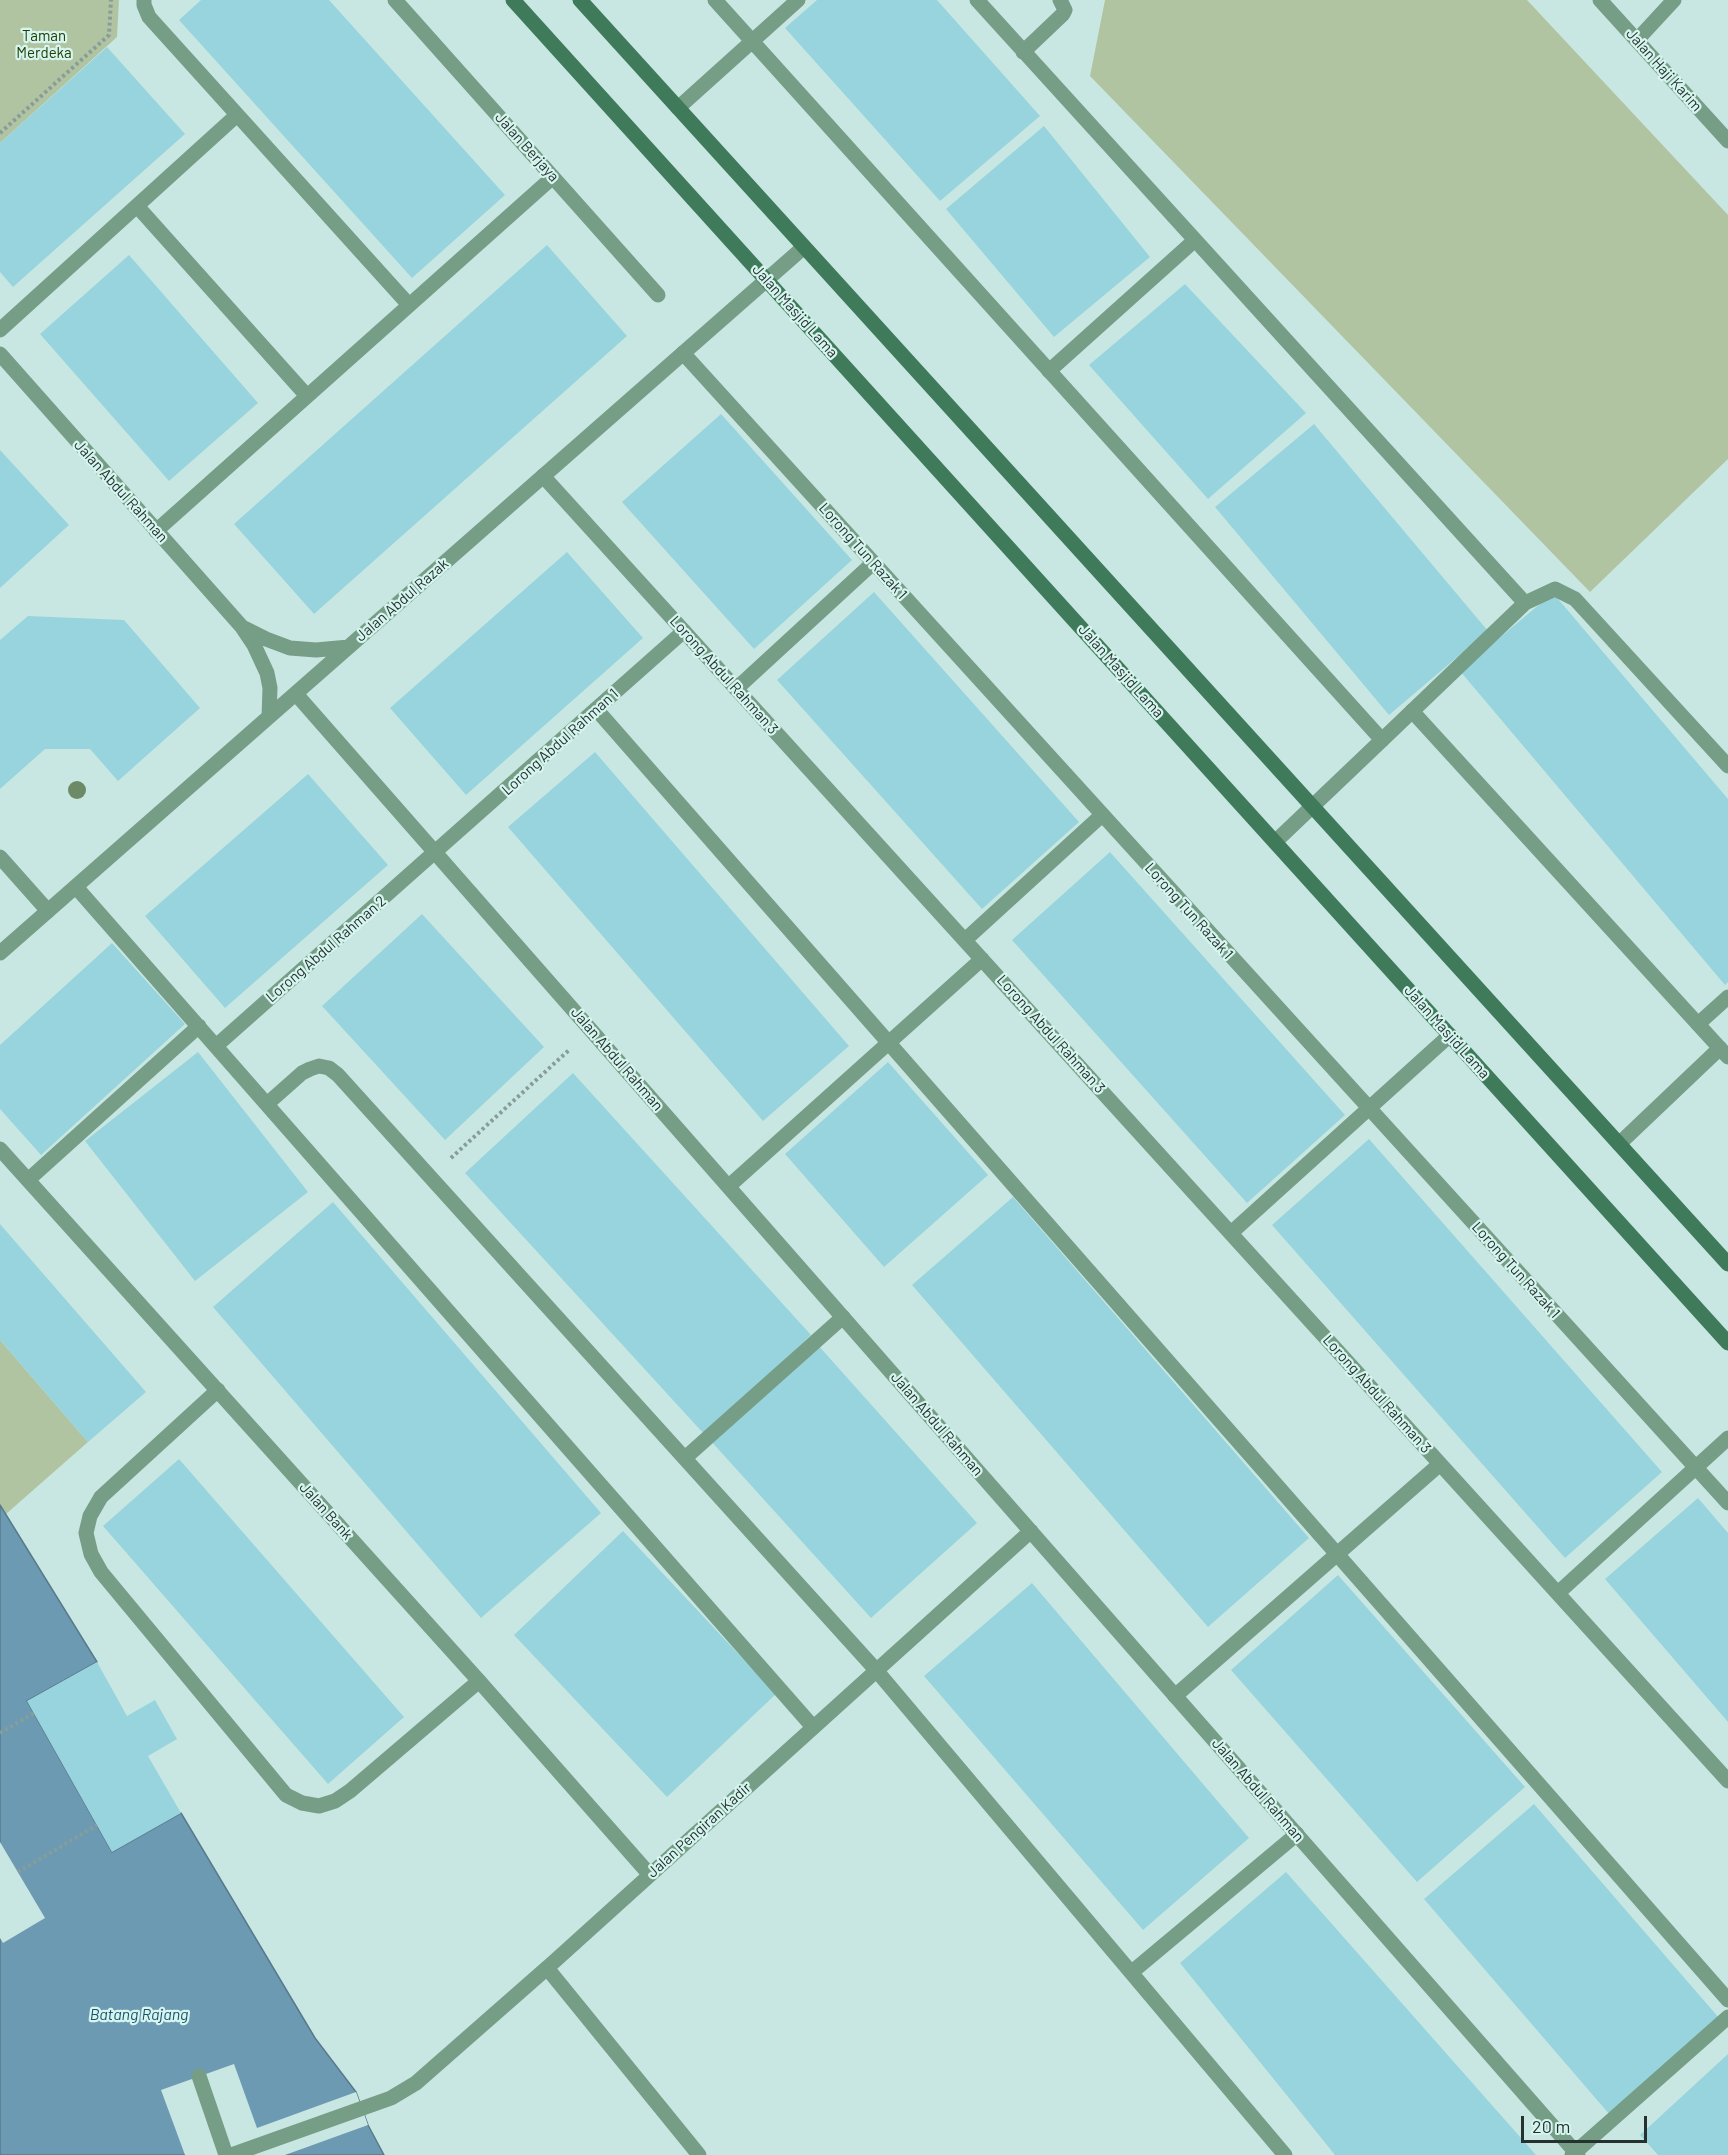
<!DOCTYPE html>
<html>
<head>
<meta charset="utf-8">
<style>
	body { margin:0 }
	#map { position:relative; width:1728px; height:2155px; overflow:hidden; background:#c9e7e2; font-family:Barlow,sans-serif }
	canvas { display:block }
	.scale { position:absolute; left:1521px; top:2116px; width:126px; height:27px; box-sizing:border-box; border:3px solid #263230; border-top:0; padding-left:8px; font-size:18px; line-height:21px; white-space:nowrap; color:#263230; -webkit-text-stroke:4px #d6f5ef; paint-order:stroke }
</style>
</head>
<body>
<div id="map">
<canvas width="1728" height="2155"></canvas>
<div class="scale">20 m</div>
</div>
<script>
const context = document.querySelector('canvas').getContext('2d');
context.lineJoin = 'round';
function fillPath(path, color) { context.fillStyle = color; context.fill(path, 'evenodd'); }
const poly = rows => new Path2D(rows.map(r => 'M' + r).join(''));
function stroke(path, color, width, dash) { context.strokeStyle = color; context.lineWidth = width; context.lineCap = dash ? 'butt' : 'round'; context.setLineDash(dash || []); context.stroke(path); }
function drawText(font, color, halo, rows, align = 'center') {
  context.font = font + ' Barlow,sans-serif'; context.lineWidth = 4.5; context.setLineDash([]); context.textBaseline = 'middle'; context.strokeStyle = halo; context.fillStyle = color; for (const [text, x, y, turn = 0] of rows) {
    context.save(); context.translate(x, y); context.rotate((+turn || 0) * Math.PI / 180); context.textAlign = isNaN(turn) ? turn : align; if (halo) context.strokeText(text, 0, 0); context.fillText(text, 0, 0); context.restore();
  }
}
const green = poly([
	[0,0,119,0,117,37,0,143],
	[1105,0,1527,0,1728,215,1728,459,1590,592,1090,76],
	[0,1340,88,1442,6,1514,0,1505]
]);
const water = poly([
	[0,1505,97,1662,27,1701,112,1852,181,1813,315,2038,356,2092,368,2125,384,2155,0,2155,0,1505]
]);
const pier = poly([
	[0,1842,45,1918,3,1943,0,1938],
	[234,2064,257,2128,356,2092,368,2125,285,2155,185,2155,161,2090]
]);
const building = poly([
	[201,0,329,0,505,195,412,278,179,20],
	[817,0,937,0,1040,116,940,201,785,28],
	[107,47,185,134,13,287,0,272,0,143],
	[1044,126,1150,257,1054,337,946,209],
	[547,245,627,336,314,614,234,524],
	[129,255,258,403,169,481,40,334],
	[1185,284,1306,413,1208,499,1089,365],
	[721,414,852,560,754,649,622,502],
	[1314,424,1488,631,1389,715,1215,507],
	[0,450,69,525,0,588],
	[567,552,643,638,466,795,390,708],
	[874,592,1079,822,982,909,777,680],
	[1553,593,1728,799,1728,982,1725,985,1460,671],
	[28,616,124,620,200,708,118,781,90,749,45,749,0,789,0,640],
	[595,752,849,1046,763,1121,508,827],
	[308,774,388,865,225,1008,145,916],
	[1110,852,1345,1115,1247,1203,1012,940],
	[422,914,544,1047,445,1140,322,1006],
	[112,943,185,1024,41,1155,0,1109,0,1045],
	[198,1052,308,1192,195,1281,85,1141],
	[888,1062,988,1175,884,1267,785,1154],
	[573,1073,811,1335,704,1434,465,1173],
	[1369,1139,1662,1472,1565,1558,1272,1225],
	[1013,1197,1309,1538,1208,1627,912,1285],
	[333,1202,601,1513,481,1618,213,1307],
	[0,1224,146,1392,88,1442,0,1340],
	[817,1344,977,1523,871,1618,710,1440],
	[179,1459,404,1717,328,1784,103,1526],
	[1698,1498,1728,1533,1728,1722,1605,1579],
	[623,1531,776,1694,667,1797,514,1635],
	[1338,1575,1525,1787,1417,1882,1231,1670],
	[1032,1583,1249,1838,1143,1930,924,1676],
	[97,1662,127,1716,155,1700,177,1739,148,1756,181,1813,112,1852,27,1701],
	[1534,1804,1726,2026,1616,2122,1424,1899],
	[1286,1872,1536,2155,1335,2155,1180,1963],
	[1728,2054,1728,2155,1658,2155,1640,2135]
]);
const path = poly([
	[0,133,109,35,111,0],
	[451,1158,569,1050],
	[0,1733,34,1713],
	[18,1872,97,1825]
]);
const service = poly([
	[144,0,144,5,149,17,409,305],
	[395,0,658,295],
	[977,0,1525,603],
	[1637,40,1674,0],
	[1023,52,1063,14,1065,10,1060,0],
	[137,206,307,396],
	[0,330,237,115],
	[683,353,1728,1503],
	[1049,371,1195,240],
	[543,476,1728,1781],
	[156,531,553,177],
	[736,689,873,563],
	[596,709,1728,2000],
	[1382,740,1525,603,1555,589,1575,599,1728,766],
	[0,857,48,911],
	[76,887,813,1727],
	[965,940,1102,815],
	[1698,1024,1728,997],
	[216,1046,684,631],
	[267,1104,302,1073,310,1069,319,1066,329,1068,338,1075,876,1670,1285,2155],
	[28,1180,199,1026],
	[729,1186,982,959],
	[1231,1233,1450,1035],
	[218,1390,101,1497,90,1516,86,1533,91,1554,101,1572,286,1795,302,1803,319,1806,335,1801,350,1791,479,1681],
	[685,1458,843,1317],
	[1558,1593,1728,1438],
	[1175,1696,1440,1464],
	[1132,1972,1297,1834],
	[199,2076,226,2155],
	[231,2155,391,2098,416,2083,547,1968],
	[1572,2155,1728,2017]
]);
const minor = poly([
	[715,0,1382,740,1275,842],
	[1600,0,1728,141],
	[678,108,798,0],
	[296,694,1578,2155],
	[1412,711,1728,1057],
	[1619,1144,1720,1048],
	[0,1149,479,1681,650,1875],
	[699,2155,547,1968,1031,1531]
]);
const tertiary = poly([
	[0,354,242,627,254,645,267,673,270,688,269,717],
	[242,627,266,639,290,648,316,650,349,647],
	[0,953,804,247]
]);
const secondary = poly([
	[513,0,1728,1343],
	[580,0,1728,1264]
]);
const trees = [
	[77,790]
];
const parkNames = [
	["Taman",44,36],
	["Merdeka",44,53]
];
const streetNames = [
	["Jalan Haji Karim",1664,70,48],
	["Jalan Berjaya",527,147,48],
	["Jalan Masjid Lama",795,311,48],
	["Jalan Abdul Rahman",121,491,48],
	["Lorong Tun Razak 1",863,551,48],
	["Jalan Abdul Razak",402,600,-41],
	["Jalan Masjid Lama",1121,671,48],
	["Lorong Abdul Rahman 3",724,675,48],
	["Lorong Abdul Rahman 1",560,742,-42],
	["Lorong Tun Razak 1",1189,911,48],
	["Lorong Abdul Rahman 2",326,949,-41],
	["Jalan Masjid Lama",1447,1032,48],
	["Lorong Abdul Rahman 3",1051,1034,48],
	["Jalan Abdul Rahman",617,1059,49],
	["Lorong Tun Razak 1",1516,1270,48],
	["Lorong Abdul Rahman 3",1377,1394,48],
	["Jalan Abdul Rahman",937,1424,49],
	["Jalan Bank",326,1511,48],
	["Jalan Abdul Rahman",1258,1790,49],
	["Jalan Pengiran Kadir",699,1830,-42]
];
const waterNames = [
	["Batang Rajang",139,2015]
];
fillPath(green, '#b1c4a2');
fillPath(water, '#6d9ab3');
stroke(water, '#587b8c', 1.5);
fillPath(pier, '#c9e7e2');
fillPath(building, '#98d4dd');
stroke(path, '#869d99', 4, [3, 3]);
stroke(service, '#769d85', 15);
stroke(minor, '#769d85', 15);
stroke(tertiary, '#769d85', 15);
stroke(secondary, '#3f7b5a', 15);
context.fillStyle = '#6d8a66';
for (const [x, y] of trees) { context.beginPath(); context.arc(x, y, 9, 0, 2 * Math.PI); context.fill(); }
drawText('15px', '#223d00', '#d6f5ef', parkNames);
drawText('15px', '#263230', '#d6f5ef', streetNames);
drawText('italic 16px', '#19526d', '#d6f5ef', waterNames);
</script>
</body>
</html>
